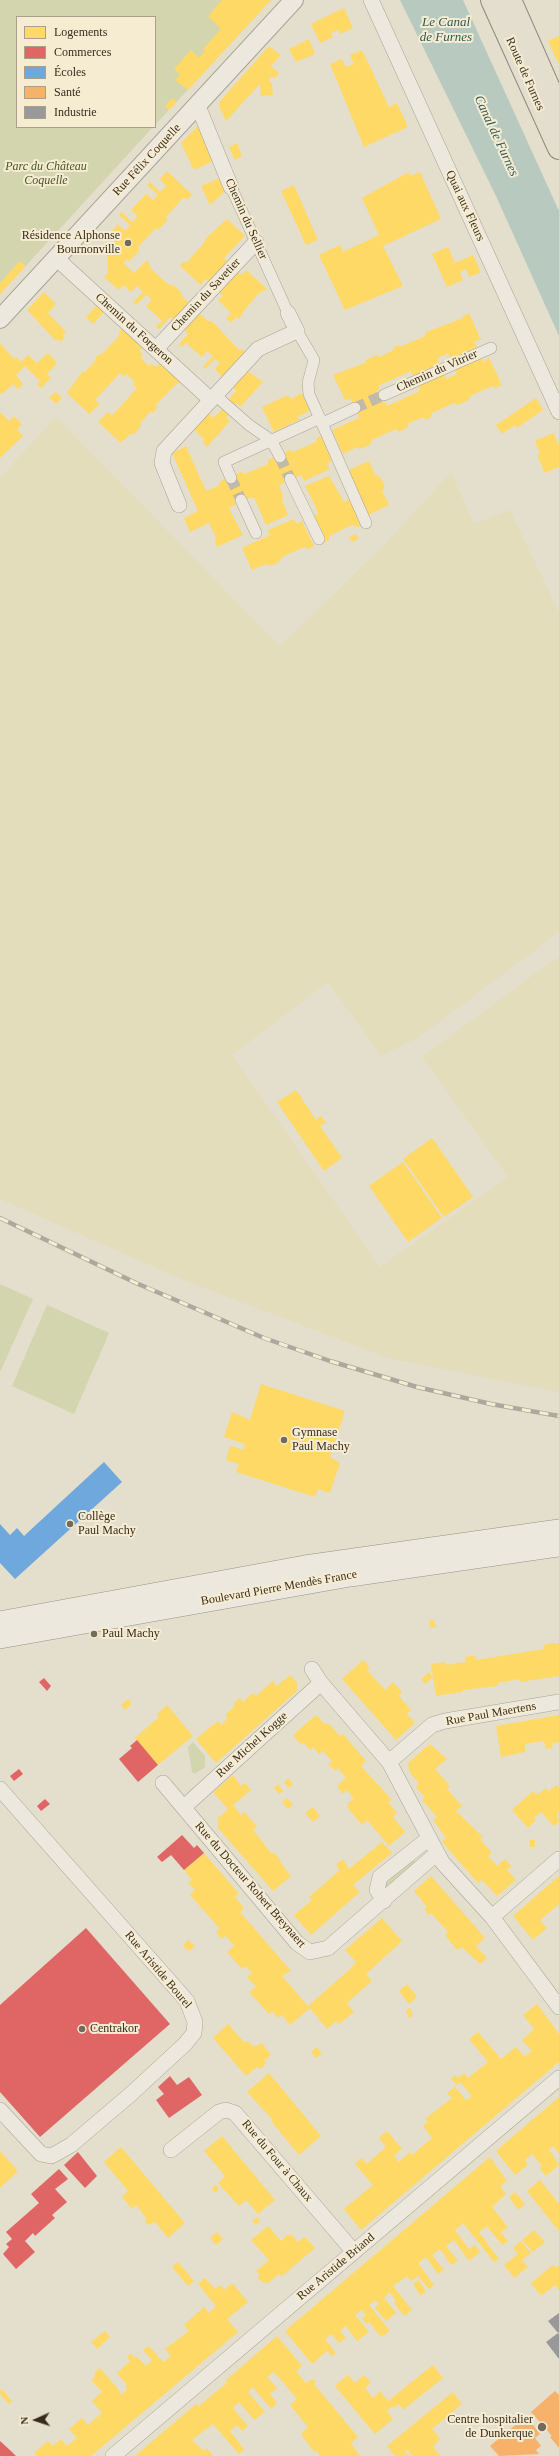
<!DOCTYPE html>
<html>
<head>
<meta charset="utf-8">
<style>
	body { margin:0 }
	#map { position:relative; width:559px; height:2456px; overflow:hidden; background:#e4decc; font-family:"Times New Roman",serif }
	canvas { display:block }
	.legend { position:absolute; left:16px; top:16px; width:140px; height:112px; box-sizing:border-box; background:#f6ecd2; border:1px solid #aa9f8a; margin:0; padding:5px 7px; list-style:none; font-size:12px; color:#382b1d }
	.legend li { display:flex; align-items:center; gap:8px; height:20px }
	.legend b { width:20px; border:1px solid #aa9f8a }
	.north { position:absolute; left:16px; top:2400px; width:40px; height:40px; -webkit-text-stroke:3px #f6ecd2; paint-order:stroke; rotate:267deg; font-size:11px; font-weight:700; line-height:16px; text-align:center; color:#382b1d }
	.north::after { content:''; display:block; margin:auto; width:14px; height:18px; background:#382b1d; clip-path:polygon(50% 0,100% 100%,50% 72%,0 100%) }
</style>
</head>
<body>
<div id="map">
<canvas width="559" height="2456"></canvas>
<ul class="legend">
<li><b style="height:11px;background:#ffd966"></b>Logements</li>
<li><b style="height:11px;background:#e06666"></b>Commerces</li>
<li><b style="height:11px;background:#6fa8dc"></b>Écoles</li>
<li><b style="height:11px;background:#f6b26b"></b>Santé</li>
<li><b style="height:11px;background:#999"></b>Industrie</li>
</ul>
<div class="north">N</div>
</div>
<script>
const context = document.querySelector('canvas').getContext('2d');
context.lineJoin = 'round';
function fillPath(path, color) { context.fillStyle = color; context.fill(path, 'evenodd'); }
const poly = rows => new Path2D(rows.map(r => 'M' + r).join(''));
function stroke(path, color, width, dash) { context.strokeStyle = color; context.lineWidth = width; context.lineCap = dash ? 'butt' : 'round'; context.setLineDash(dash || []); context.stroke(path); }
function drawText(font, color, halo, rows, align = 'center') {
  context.font = font + ' "Times New Roman",serif'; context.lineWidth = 4; context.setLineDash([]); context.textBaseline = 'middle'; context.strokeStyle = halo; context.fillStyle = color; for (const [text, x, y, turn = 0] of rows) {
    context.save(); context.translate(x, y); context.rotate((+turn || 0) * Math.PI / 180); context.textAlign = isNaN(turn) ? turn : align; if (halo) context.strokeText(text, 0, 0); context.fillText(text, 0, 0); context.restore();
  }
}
const farmland = poly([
	[56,417,280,646,383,546,451,472,474,524,510,510,559,612,559,932,419,1037,381,1056,328,982,232,1055,380,1267,508,1177,422,1057,559,956,559,1392,388,1358,186,1281,0,1199,0,478]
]);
const green = poly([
	[0,0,271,0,155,125,155,17,17,17,17,127,153,127,0,294],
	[0,1284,33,1299,0,1372],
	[47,1305,109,1333,74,1414,12,1386],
	[193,1742,205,1756,205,1767,195,1774,192,1772,188,1747],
	[412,1860,417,1862,387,1888,385,1887,385,1883]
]);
const water = poly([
	[400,0,463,0,559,211,559,336,496,196]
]);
const homes = poly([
	[222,0,271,0,188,90,175,80,180,75,174,69,191,50,199,58,205,51,203,49,221,29,208,16],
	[344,8,353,28,340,34,338,30,331,33,333,37,320,43,311,24],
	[559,36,559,64,548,41],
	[309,39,315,54,296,62,289,49],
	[269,46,281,55,271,66,279,73,274,79,272,76,268,80,272,83,273,95,261,96,260,84,226,121,219,106,220,101],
	[362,50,389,107,397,103,408,127,364,147,330,64,342,59,346,67,354,64,350,55],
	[172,98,177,102,169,110,165,106],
	[198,126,213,161,194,170,181,143],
	[237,143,242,156,235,160,229,147],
	[167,171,192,195,188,199,183,198,166,217,167,221,159,229,155,229,138,247,139,251,129,261,127,259,123,263,134,273,147,260,151,269,169,285,173,285,181,292,181,295,191,305,175,321,170,317,159,329,156,326,162,321,146,306,152,300,146,295,136,305,133,302,143,292,137,286,131,292,124,285,119,290,104,277,108,273,107,256,104,253,118,238,111,232,118,224,125,231,130,225,119,215,122,212,132,222,138,216,131,210,146,194,153,200,158,195,147,185,150,182,160,192,166,186,160,179],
	[409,172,410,176,420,172,441,219,383,246,403,286,345,310,319,255,340,245,343,252,379,235,362,198],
	[220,178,225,191,210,205,201,186],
	[294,185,318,240,306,245,281,191],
	[227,219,245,236,224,258,229,263,210,284,205,279,201,285,180,266,183,262,187,262,204,243,205,239],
	[448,247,455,263,473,255,481,272,469,277,466,269,460,272,463,280,447,287,432,254],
	[20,261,26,266,0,294,0,283],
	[246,270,267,289,259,293,243,312,242,315,238,319,236,317,231,323,226,318,231,313,218,300,223,296,218,292,237,271,242,275],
	[44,292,56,304,48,313,66,332,63,335,65,338,61,342,58,339,56,341,27,310],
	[98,304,105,311,93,324,86,317],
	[199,313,208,321,212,321,239,350,242,349,246,353,223,378,215,369,220,363,215,359,205,369,203,367,213,356,207,351,202,357,186,343,182,347,179,344,188,334,184,329],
	[469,313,481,340,474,341,477,347,451,359,448,353,445,355,437,358,439,364,436,365,413,376,411,371,378,386,380,390,376,392,381,403,384,401,387,406,411,395,420,391,418,386,444,374,446,379,450,377,457,374,455,369,482,357,484,362,489,358,502,385,495,388,492,386,470,396,469,400,457,405,454,403,432,413,431,417,425,420,424,417,409,423,408,427,399,432,396,429,372,440,371,444,360,449,357,447,343,454,332,430,359,418,358,413,360,412,356,402,353,403,350,398,345,400,333,375,365,363,366,360,376,355,379,357,394,350,393,348,398,345,402,346,425,336,426,332,463,318,463,316],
	[123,327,144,347,139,351,143,355,141,358,149,366,152,364,156,367,161,363,181,382,174,386,156,405,157,408,153,413,151,411,140,423,141,426,134,434,130,434,121,443,98,422,108,412,112,415,119,408,137,388,133,385,135,382,126,374,124,377,120,373,95,400,100,404,89,414,67,393,82,372,85,372,96,360,95,358,98,355,102,354,119,336,119,332],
	[0,343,14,359,16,357,21,362,28,355,37,363,48,353,57,363,47,374,51,378,41,388,37,384,40,381,25,366,16,375,23,384,18,389,13,384,2,394,0,393],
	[246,370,263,382,240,407,237,403,234,406,228,400,236,391,231,386],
	[56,392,62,398,56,404,49,397],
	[302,393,310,411,298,416,299,420,274,432,262,407,288,395,290,399],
	[536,398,543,410,517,428,515,425,502,434,496,425],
	[222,409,229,415,226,418,230,421,207,447,203,442,204,439,194,430,209,413,213,418],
	[0,412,9,421,14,416,22,424,17,429,23,436,0,458],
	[553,433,559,445,559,467,545,473,537,455,540,454,535,441],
	[322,436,333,460,327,464,330,469,304,481,301,475,295,478,293,474,283,479,285,483,279,485,283,496,282,500,288,515,266,525,254,497,247,499,245,497,235,501,236,504,229,508,243,535,217,547,215,542,216,537,209,523,190,532,184,518,198,511,172,453,186,446,206,491,218,486,221,481,225,479,227,483,237,478,235,475,241,472,245,474,268,464,268,460,274,457,275,461,285,456,284,453,289,450,293,452,316,442,316,438],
	[369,461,375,475,380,477,385,486,382,491,389,505,366,516,346,471],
	[329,476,344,502,350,499,362,525,357,527,352,525,329,536,329,540,324,542,312,516,318,514,315,505,305,486],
	[294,519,296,524,302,521,314,546,309,549,304,547,282,557,279,562,271,566,267,564,252,570,242,548,270,535,268,530],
	[356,534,358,539,352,542,349,537],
	[296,1090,316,1120,321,1116,326,1123,320,1126,342,1158,324,1171,277,1102],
	[432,1138,473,1197,444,1217,403,1159],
	[403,1162,442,1218,408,1242,369,1186],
	[261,1384,345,1411,330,1457,340,1463,330,1493,318,1489,315,1497,236,1472,239,1464,226,1460,230,1446,243,1450,245,1444,224,1437,232,1412,250,1420],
	[434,1620,436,1627,430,1628,429,1621],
	[554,1643,559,1643,559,1676,520,1682,520,1679,497,1683,498,1686,462,1690,462,1692,436,1696,433,1677,425,1684,421,1679,429,1672,433,1677,431,1664,445,1662,446,1665,466,1662,465,1657,475,1655,476,1660,544,1649,543,1645],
	[363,1660,370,1667,367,1670,385,1690,393,1682,402,1692,399,1696,411,1710,407,1714,415,1723,396,1740,342,1679],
	[290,1675,297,1683,297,1691,216,1763,196,1739,218,1721,221,1725,228,1718,225,1715,235,1706,233,1704,240,1698,243,1702,253,1693,256,1696,273,1681,277,1686],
	[128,1699,132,1704,125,1710,121,1705],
	[167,1705,193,1736,158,1765,135,1738,152,1723,159,1717,157,1714],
	[316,1715,326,1725,328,1723,340,1736,343,1734,366,1761,361,1766,392,1800,388,1802,397,1813,393,1817,405,1832,389,1846,367,1820,362,1825,347,1807,349,1806,347,1804,354,1799,347,1790,343,1794,337,1786,346,1778,338,1768,335,1771,328,1764,332,1761,323,1751,319,1754,313,1747,310,1750,304,1743,301,1745,293,1735],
	[559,1715,559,1742,552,1743,553,1748,546,1749,544,1741,525,1744,525,1752,501,1757,496,1726],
	[430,1744,447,1759,435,1769,450,1786,447,1789,462,1806,456,1811,483,1837,480,1839,492,1853,488,1856,497,1866,505,1859,511,1866,507,1870,516,1880,497,1896,482,1880,478,1883,442,1842,446,1838,433,1820,437,1817,422,1800,425,1797,416,1787,419,1783,410,1773,408,1763],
	[233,1775,241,1786,245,1783,251,1790,233,1805,241,1815,244,1812,257,1826,253,1830,272,1854,274,1852,281,1861,280,1862,291,1876,273,1891,218,1828,218,1818,228,1809,213,1792],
	[288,1778,293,1784,289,1788,284,1782],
	[278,1784,283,1791,279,1794,274,1788],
	[556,1785,559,1788,559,1812,557,1814,559,1822,554,1826,541,1812,534,1818,536,1820,528,1828,512,1810,533,1791,537,1795,546,1788,549,1791],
	[287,1798,293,1805,288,1809,282,1802],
	[313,1807,320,1816,313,1822,305,1813],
	[530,1840,535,1840,535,1847,530,1847],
	[382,1842,392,1853,353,1885,360,1892,311,1935,294,1915,312,1900,309,1897,340,1870,336,1865,343,1859,349,1869],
	[204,1853,239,1894,235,1897,244,1908,240,1912,291,1971,282,1976,308,2006,349,1970,356,1962,345,1950,382,1918,402,1941,366,1974,372,1981,347,2003,354,2012,339,2024,336,2021,327,2029,310,2008,290,2025,282,2015,278,2018,272,2011,269,2014,249,1992,256,1987,247,1977,252,1973,246,1966,242,1969,227,1952,234,1946,226,1936,222,1939,216,1932,220,1929,190,1895,195,1890,188,1883,192,1880,184,1870],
	[431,1876,485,1938,476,1946,487,1958,480,1964,462,1947,457,1950,445,1935,448,1932,431,1913,429,1915,424,1910,427,1907,414,1891],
	[559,1876,559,1904,540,1920,547,1928,533,1940,513,1916],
	[188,1940,195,1946,189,1951,183,1946],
	[407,1984,417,1997,409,2004,399,1991],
	[537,2004,559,2034,559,2062,361,2230,344,2209,373,2185,355,2164,362,2158,367,2164,386,2147,379,2138,387,2131,402,2149,394,2156,399,2162,410,2152,412,2155,432,2138,423,2126,428,2122,425,2119,452,2098,447,2093,455,2087,466,2100,472,2096,460,2082,457,2085,451,2079,455,2075,458,2078,464,2073,468,2078,488,2062,469,2039,478,2032,501,2059,516,2047,523,2055,526,2056,532,2051,522,2040,534,2029,523,2015],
	[410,2008,413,2016,409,2018,406,2010],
	[228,2024,245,2043,248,2041,254,2047,262,2043,271,2055,264,2061,267,2063,260,2069,257,2067,246,2076,213,2038],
	[317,2047,322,2054,316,2058,311,2052],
	[269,2073,321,2136,299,2155,271,2121,273,2120,247,2092],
	[559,2097,559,2154,553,2146,549,2149,559,2165,546,2176,539,2167,542,2166,532,2154,525,2160,528,2165,515,2175,496,2151],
	[222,2136,275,2200,258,2214,246,2200,239,2206,218,2183,225,2176,204,2151],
	[121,2147,185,2223,168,2238,155,2222,148,2225,145,2222,146,2218,136,2205,132,2209,122,2197,128,2191,104,2162],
	[0,2151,18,2171,0,2188],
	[490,2157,507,2181,500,2186,506,2194,492,2207,508,2227,501,2232,508,2241,502,2245,487,2226,479,2232,499,2259,494,2262,463,2223,455,2230,469,2249,475,2245,480,2252,469,2261,454,2240,446,2246,458,2261,451,2265,440,2249,432,2255,444,2270,438,2274,426,2257,418,2263,434,2285,429,2289,418,2276,411,2281,407,2276,393,2286,412,2310,404,2316,394,2303,396,2301,390,2292,384,2298,396,2313,386,2321,375,2308,379,2304,375,2300,369,2305,390,2331,381,2337,369,2322,366,2324,362,2318,366,2315,362,2310,355,2315,369,2332,357,2341,346,2326,340,2331,346,2338,339,2343,331,2334,325,2339,336,2353,332,2356,327,2351,312,2364,285,2331],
	[540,2180,559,2204,559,2231,527,2191],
	[216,2185,219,2189,215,2193,211,2188],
	[515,2192,525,2204,518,2210,509,2197],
	[257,2217,260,2221,256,2225,252,2221],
	[268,2226,281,2241,287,2235,292,2235,298,2242,305,2237,315,2248,282,2276,279,2274,267,2284,265,2282,263,2283,257,2277,260,2275,256,2271,269,2260,251,2240],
	[534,2230,545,2242,533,2252,522,2240],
	[217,2232,223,2239,216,2245,210,2238],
	[521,2241,531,2253,522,2260,528,2267,514,2278,504,2265,518,2254,513,2248],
	[178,2262,194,2281,188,2286,172,2267],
	[553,2265,555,2268,559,2265,559,2290,555,2285,541,2296,531,2283],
	[205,2278,215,2289,220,2285,224,2290,232,2283,248,2302,227,2319,238,2332,91,2456,37,2456,34,2453,48,2441,53,2446,61,2439,67,2446,77,2438,69,2429,82,2418,88,2425,102,2413,92,2401,102,2392,91,2380,96,2376,94,2373,100,2368,118,2389,121,2395,127,2389,125,2387,127,2385,117,2373,130,2361,127,2357,131,2353,134,2358,136,2356,146,2366,152,2360,143,2350,149,2346,163,2362,171,2356,165,2349,189,2331,184,2325,204,2307,209,2313,216,2306,198,2284],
	[418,2280,426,2291,421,2296,413,2284],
	[105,2331,110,2337,97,2349,91,2342],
	[277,2336,302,2366,296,2371,306,2383,313,2379,316,2382,314,2384,358,2437,351,2443,360,2456,320,2456,316,2450,314,2452,301,2434,308,2427,290,2405,297,2399,274,2372,267,2377,277,2388,270,2394,277,2403,271,2409,253,2387,248,2392,265,2412,254,2420,239,2402,233,2408,248,2426,242,2431,237,2425,230,2431,244,2449,239,2454,213,2424,192,2440,204,2451,207,2448,213,2456,135,2456,196,2404,199,2406,212,2395,227,2383,225,2381],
	[433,2365,443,2378,403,2410,399,2404,394,2408,392,2406,387,2411,393,2419,375,2434,335,2386,348,2375,355,2383,364,2375,371,2383,365,2388,373,2398,380,2391,388,2401],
	[1,2388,12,2401,9,2404,0,2394],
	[453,2392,462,2404,432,2429,440,2438,433,2447,441,2456,412,2456,407,2449,405,2451,409,2456,395,2456,387,2446]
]);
const shops = poly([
	[44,1678,51,1686,47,1691,39,1682],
	[137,1740,158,1765,138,1782,119,1759,132,1748,130,1746],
	[19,1769,23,1774,14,1781,10,1776],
	[45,1799,50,1804,41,1811,37,1806],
	[182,1835,194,1848,197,1845,204,1853,184,1870,171,1855,162,1862,157,1857],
	[86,1928,170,2024,40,2137,0,2092,0,2005],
	[170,2076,177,2085,189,2077,202,2095,169,2118,156,2100,164,2094,158,2087],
	[78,2152,97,2176,85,2188,64,2165],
	[59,2169,68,2179,55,2189,67,2202,52,2215,55,2218,35,2236,33,2233,25,2241,35,2252,16,2269,3,2254,9,2247,6,2244,12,2239,6,2232,39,2203,31,2194],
	[0,2441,11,2451,16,2456,0,2456]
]);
const schools = poly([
	[104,1462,122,1482,15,1579,0,1563,0,1524,10,1535,17,1528,24,1536]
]);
const health = poly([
	[555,2391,559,2395,559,2448,550,2437,552,2436,531,2412],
	[526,2416,540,2434,535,2438,541,2446,536,2450,539,2454,499,2456,490,2446]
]);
const industry = poly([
	[559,2313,559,2332,558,2333,548,2321],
	[558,2333,559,2335,559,2359,546,2342]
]);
const pedestrianTunnel = poly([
	[355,408,384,395],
	[280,457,290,479],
	[231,478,241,500]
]);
const pedestrian = poly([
	[231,187,288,313],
	[297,331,314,360,308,383,309,394,366,523],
	[215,395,249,425,271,440,280,457],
	[384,395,491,348],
	[323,423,355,408],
	[231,478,224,462,320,418],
	[290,479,319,539],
	[241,500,256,533]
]);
const minor = poly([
	[371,0,559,412],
	[198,106,231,187],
	[56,258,211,400],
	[156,349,256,242],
	[179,505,162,463,164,451,258,349,297,331,288,313],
	[312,1669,321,1683,389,1762,442,1862,492,1917,559,2007],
	[389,1762,432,1725,445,1721,559,1702],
	[163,1783,297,1943,310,1952,328,1948,436,1854],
	[0,1789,187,2001,195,2022,194,2033,185,2044,131,2094,71,2145,57,2153,51,2156,41,2154,0,2110],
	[184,1807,321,1683],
	[384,1901,377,1890,380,1877,428,1839],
	[492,1917,559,1859],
	[171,2150,219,2112,226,2110,235,2113,354,2252],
	[113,2456,559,2078]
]);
const tertiary = poly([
	[0,319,294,0]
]);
const secondary = poly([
	[0,1622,305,1566,559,1530],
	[0,1638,350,1576,559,1546]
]);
const primary = poly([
	[492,0,559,148],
	[510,0,559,111]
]);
const rail = poly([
	[0,1218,136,1283,264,1338,330,1361,417,1387,491,1404,559,1416]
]);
const markers = [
	[128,243,4,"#746a5a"],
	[284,1440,4,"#746a5a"],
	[70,1524,4,"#746a5a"],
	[94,1634,4,"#746a5a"],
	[82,2029,4,"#746a5a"],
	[542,2427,5,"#746a5a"]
];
const streetNames = [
	["Route de Furnes",525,74,66],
	["Rue Félix Coquelle",147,160,-47],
	["Quai aux Fleurs",465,206,65],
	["Chemin du Sellier",246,219,66],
	["Chemin du Savetier",206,295,-47],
	["Chemin du Forgeron",134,329,42],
	["Chemin du Vitrier",437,371,-24],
	["Boulevard Pierre Mendès France",279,1588,-10],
	["Rue Paul Maertens",491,1714,-10],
	["Rue Michel Kogge",252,1745,-42],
	["Rue du Docteur Robert Breynaert",250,1885,49],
	["Rue Aristide Bourel",158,1970,50],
	["Rue du Four à Chaux",277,2161,50],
	["Rue Aristide Briand",336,2267,-40]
];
const parkNames = [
	["Parc du Château",46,167],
	["Coquelle",46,181]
];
const poiNames = [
	["Résidence Alphonse",120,236,"right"],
	["Bournonville",120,250,"right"],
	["Gymnase",292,1433],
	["Paul Machy",292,1447],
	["Collège",78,1517],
	["Paul Machy",78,1531],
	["Paul Machy",102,1634],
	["Centrakor",90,2029],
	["Centre hospitalier",533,2420,"right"],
	["de Dunkerque",533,2434,"right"]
];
const waterNames = [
	["Le Canal",446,23],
	["de Furnes",446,38],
	["Canal de Furnes",496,136,65]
];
fillPath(farmland, '#e4ddbc');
fillPath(green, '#d3d5ae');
fillPath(water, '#b8cabf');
fillPath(homes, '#ffd966');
fillPath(shops, '#e06666');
fillPath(schools, '#6fa8dc');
fillPath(health, '#f6b26b');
fillPath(industry, '#999');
stroke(pedestrianTunnel, '#c2baa9', 11, [11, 5.5]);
stroke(pedestrian, '#a9a396', 12);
stroke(minor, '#a9a396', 16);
stroke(tertiary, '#a9a396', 20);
stroke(secondary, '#999285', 22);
stroke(primary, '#8f887c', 24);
stroke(pedestrian, '#ece8de', 11);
stroke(minor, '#ece8de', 15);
stroke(tertiary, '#ece8de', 18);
stroke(secondary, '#ece8de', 21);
stroke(primary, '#e4decf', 22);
stroke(rail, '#aca89e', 4.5);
stroke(rail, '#f6ecd2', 3, [9]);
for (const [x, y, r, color] of markers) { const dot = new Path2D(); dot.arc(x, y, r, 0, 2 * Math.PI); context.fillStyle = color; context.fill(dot); stroke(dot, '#f6ecd2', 1.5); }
drawText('12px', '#382b1d', '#f6ecd2', streetNames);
drawText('italic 12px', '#475524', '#f6ecd2', parkNames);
drawText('12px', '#382b1d', '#f6ecd2', poiNames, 'left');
drawText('italic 13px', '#2c5856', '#f6ecd2', waterNames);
</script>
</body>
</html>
